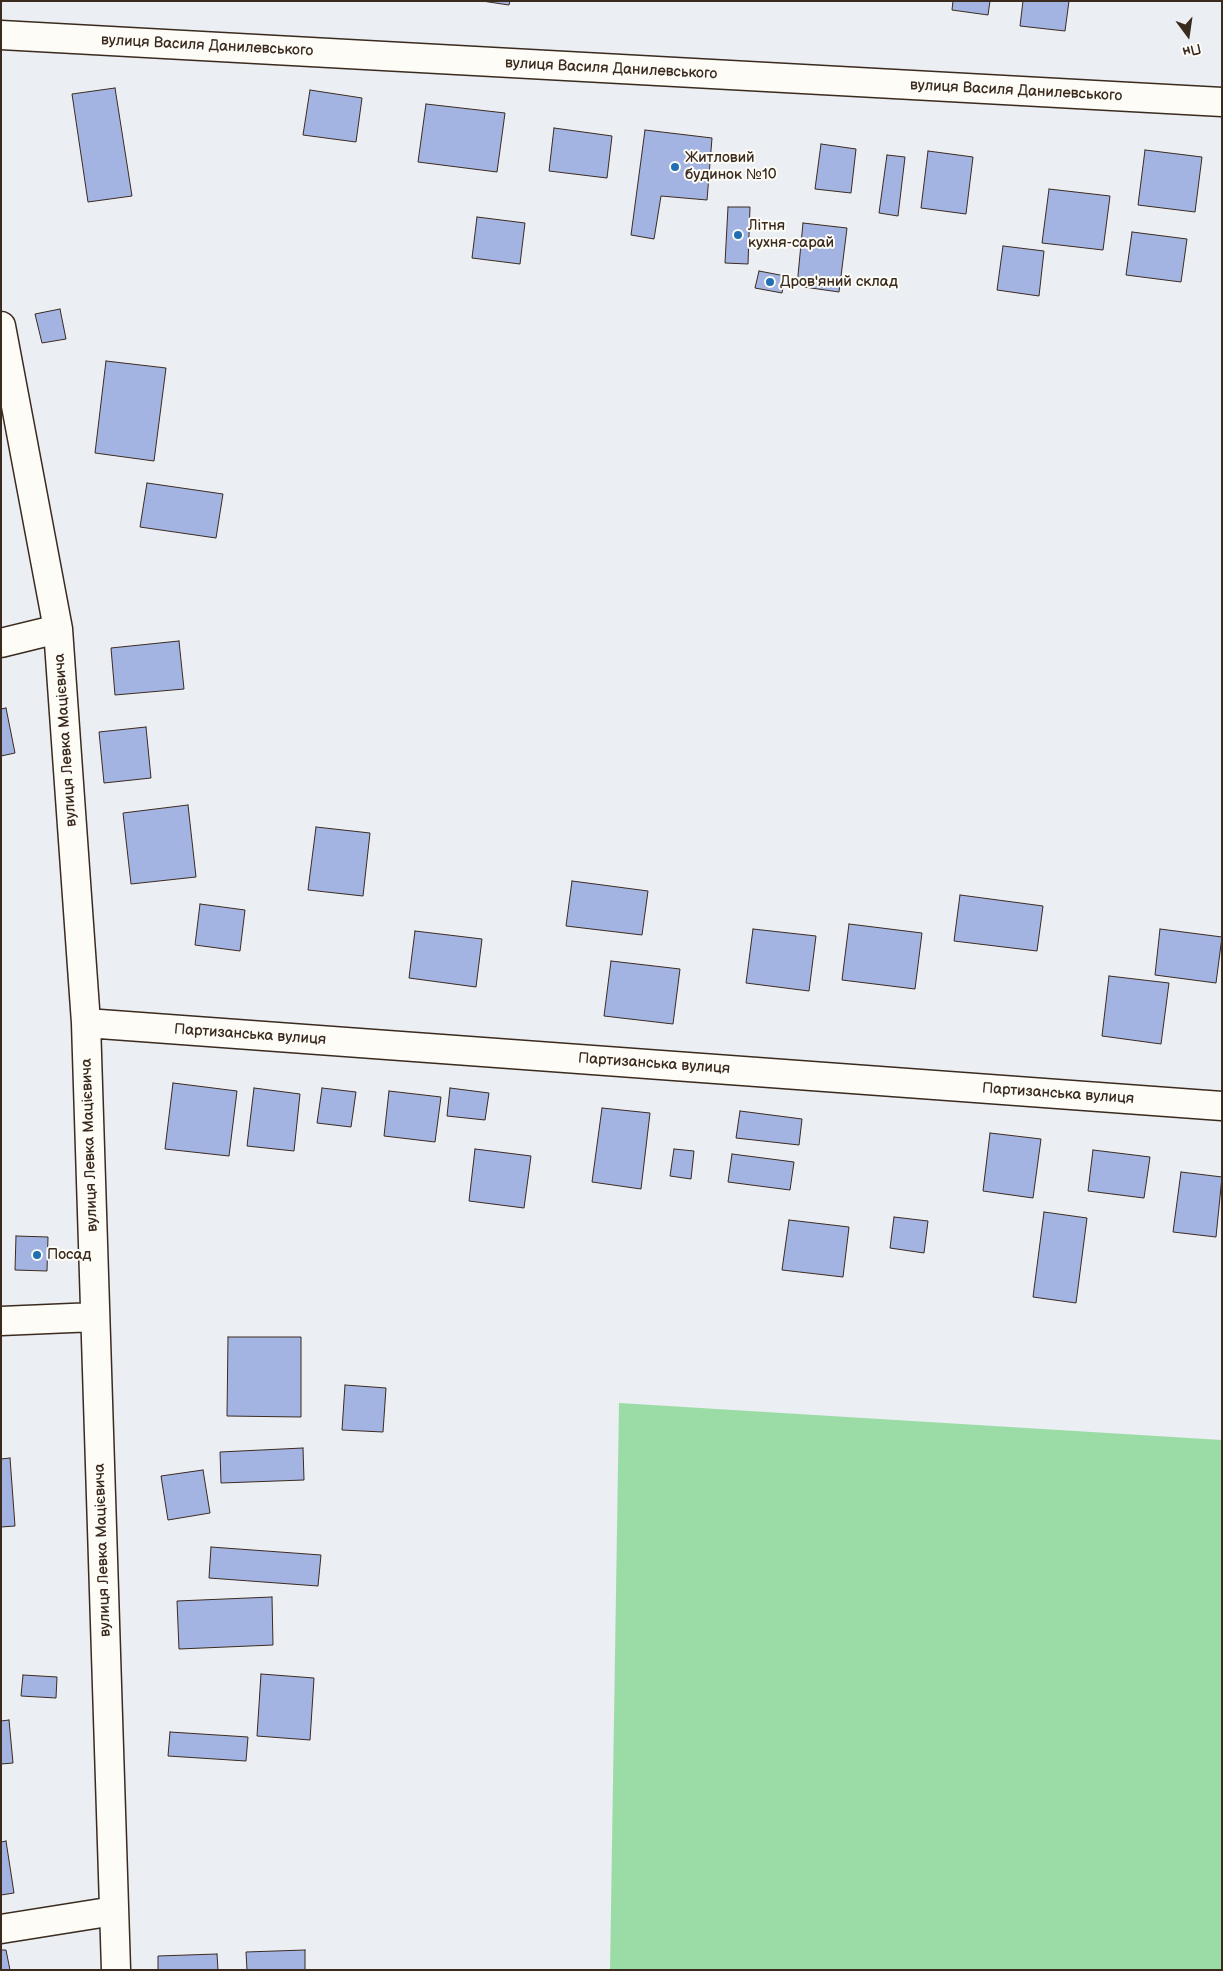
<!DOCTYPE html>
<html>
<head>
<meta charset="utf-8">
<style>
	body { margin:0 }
	#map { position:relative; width:1223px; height:1971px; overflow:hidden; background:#ebeef3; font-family:"Balsamiq Sans",sans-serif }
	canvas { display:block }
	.frame { position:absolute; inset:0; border:2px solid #3b2a1e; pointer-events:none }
	.north { position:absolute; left:1163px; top:10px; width:50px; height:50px; -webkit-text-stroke:4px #fdfcf7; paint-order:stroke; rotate:166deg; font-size:14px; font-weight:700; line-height:20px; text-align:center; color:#3b2a1e }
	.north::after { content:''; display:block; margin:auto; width:18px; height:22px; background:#3b2a1e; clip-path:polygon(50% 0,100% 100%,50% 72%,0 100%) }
</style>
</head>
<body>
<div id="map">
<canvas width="1223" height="1971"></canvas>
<div class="frame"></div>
<div class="north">Пн</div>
</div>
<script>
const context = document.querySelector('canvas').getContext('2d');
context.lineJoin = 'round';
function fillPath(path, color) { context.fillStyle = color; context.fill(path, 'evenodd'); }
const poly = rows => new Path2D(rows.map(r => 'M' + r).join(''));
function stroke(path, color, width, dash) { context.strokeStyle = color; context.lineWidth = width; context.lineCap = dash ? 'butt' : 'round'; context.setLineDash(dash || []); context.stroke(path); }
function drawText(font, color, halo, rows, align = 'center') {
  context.font = font + ' "Balsamiq Sans",sans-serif'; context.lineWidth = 4; context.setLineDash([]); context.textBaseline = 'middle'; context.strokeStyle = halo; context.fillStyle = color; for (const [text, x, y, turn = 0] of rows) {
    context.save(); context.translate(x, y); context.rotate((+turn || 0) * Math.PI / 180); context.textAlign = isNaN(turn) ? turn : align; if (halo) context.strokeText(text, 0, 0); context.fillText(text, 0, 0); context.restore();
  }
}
const green = poly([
	[619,1403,1222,1440,1222,1970,610,1970]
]);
const building = poly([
	[482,1,510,1,509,5,482,1],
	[953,1,990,1,988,15,952,10,953,1],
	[1023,1,1069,1,1065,31,1020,26,1023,1],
	[115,88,132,196,88,202,72,94,115,88],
	[310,90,362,98,356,142,303,135,310,90],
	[426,104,505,113,497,172,418,162,426,104],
	[554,128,612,136,607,178,549,171,554,128],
	[645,130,712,138,707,200,661,196,654,239,631,235,645,130],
	[821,144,856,149,851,193,815,189,821,144],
	[1145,150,1202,157,1195,212,1138,205,1145,150],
	[928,151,973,157,966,214,921,208,928,151],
	[887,155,905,157,898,216,879,213,887,155],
	[1049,189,1110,196,1103,250,1042,243,1049,189],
	[728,207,750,207,748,264,725,263,728,207],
	[477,217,525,223,520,264,472,258,477,217],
	[803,223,847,228,839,292,797,286,803,223],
	[1132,232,1187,239,1181,282,1126,275,1132,232],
	[1003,246,1044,251,1039,296,997,290,1003,246],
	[759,271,785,276,782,293,755,288,759,271],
	[60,309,66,339,42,343,35,314,60,309],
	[106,361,166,368,154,461,95,453,106,361],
	[147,483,223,494,216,538,140,527,147,483],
	[179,641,184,689,115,695,111,648,179,641],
	[6,708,15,753,1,756,1,709,6,708],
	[146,727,151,778,104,783,99,732,146,727],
	[188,805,196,877,131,884,123,813,188,805],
	[316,827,370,833,363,896,308,890,316,827],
	[572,881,648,891,642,935,566,926,572,881],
	[960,895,1043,906,1037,951,954,941,960,895],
	[200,904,245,910,240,951,195,945,200,904],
	[849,924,922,933,915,989,842,980,849,924],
	[753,929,816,936,809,991,746,983,753,929],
	[1160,929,1222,937,1216,983,1155,975,1160,929],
	[415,931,482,939,476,987,409,978,415,931],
	[611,961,680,969,673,1024,604,1016,611,961],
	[1109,976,1169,983,1161,1044,1102,1036,1109,976],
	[173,1083,237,1091,229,1156,165,1149,173,1083],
	[254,1088,300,1094,294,1151,247,1146,254,1088],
	[322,1088,356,1092,351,1127,317,1123,322,1088],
	[450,1088,489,1093,485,1120,447,1116,450,1088],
	[389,1091,441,1097,435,1142,384,1136,389,1091],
	[602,1108,650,1113,641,1189,592,1182,602,1108],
	[740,1111,802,1119,799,1145,736,1138,740,1111],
	[990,1133,1041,1139,1033,1198,983,1191,990,1133],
	[475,1149,531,1156,524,1208,469,1201,475,1149],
	[674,1149,694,1151,691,1179,670,1176,674,1149],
	[1093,1150,1150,1157,1144,1198,1088,1191,1093,1150],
	[732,1154,794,1162,790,1190,728,1182,732,1154],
	[1181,1172,1222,1177,1216,1237,1173,1232,1181,1172],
	[1044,1212,1087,1218,1076,1303,1033,1297,1044,1212],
	[894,1217,928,1221,924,1253,890,1248,894,1217],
	[789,1220,849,1227,843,1277,782,1270,789,1220],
	[16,1236,48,1237,47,1271,15,1270,16,1236],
	[228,1337,301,1337,301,1417,227,1416,228,1337],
	[345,1385,386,1388,383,1432,342,1430,345,1385],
	[303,1448,304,1480,221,1483,220,1452,303,1448],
	[10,1458,15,1526,1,1527,1,1459,10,1458],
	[203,1470,210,1513,168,1520,161,1476,203,1470],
	[211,1547,321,1555,318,1586,209,1578,211,1547],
	[272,1597,273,1645,179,1649,177,1601,272,1597],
	[261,1674,314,1678,310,1740,257,1736,261,1674],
	[23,1675,57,1677,56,1698,21,1696,23,1675],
	[9,1720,13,1763,1,1764,1,1721,9,1720],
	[170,1732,248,1737,246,1761,168,1756,170,1732],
	[6,1841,14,1893,1,1895,1,1842,6,1841],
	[1,1950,6,1950,10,1970,1,1970,1,1950],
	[305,1950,305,1970,247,1970,246,1952,305,1950],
	[217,1954,218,1970,158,1970,158,1956,217,1954]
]);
const minor = poly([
	[1,35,1222,102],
	[1,326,58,629,86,1023,116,1970],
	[1,643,58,629],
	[86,1023,1222,1106],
	[1,1321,95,1317],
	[1,1929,114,1911]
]);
const markers = [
	[675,167,5,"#1f6fb2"],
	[738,235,5,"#1f6fb2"],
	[770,282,5,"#1f6fb2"],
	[37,1255,5,"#1f6fb2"]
];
const streetNames = [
	["вулиця Василя Данилевського",207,46,3],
	["вулиця Василя Данилевського",611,69,3],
	["вулиця Василя Данилевського",1016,91,3],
	["вулиця Левка Мацієвича",66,740,-94],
	["Партизанська вулиця",250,1035,4],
	["Партизанська вулиця",654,1064,4],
	["Партизанська вулиця",1058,1094,4],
	["вулиця Левка Мацієвича",90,1145,-92],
	["вулиця Левка Мацієвича",103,1550,-92]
];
const poiNames = [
	["Житловий",685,158],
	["будинок №10",685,175],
	["Літня",748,226],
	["кухня-сарай",748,243],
	["Дров'яний склад",780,282],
	["Посад",47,1255]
];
fillPath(green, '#9bdca6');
fillPath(building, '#a3b4e3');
stroke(building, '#3b2a1e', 1);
stroke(minor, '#3b2a1e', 31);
stroke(minor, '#fdfcf7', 28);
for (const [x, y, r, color] of markers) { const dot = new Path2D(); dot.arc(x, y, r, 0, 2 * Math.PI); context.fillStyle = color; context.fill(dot); stroke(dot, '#fdfcf7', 2); }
drawText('15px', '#3b2a1e', '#fdfcf7', streetNames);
drawText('15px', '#3b2a1e', '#fdfcf7', poiNames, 'left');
</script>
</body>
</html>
